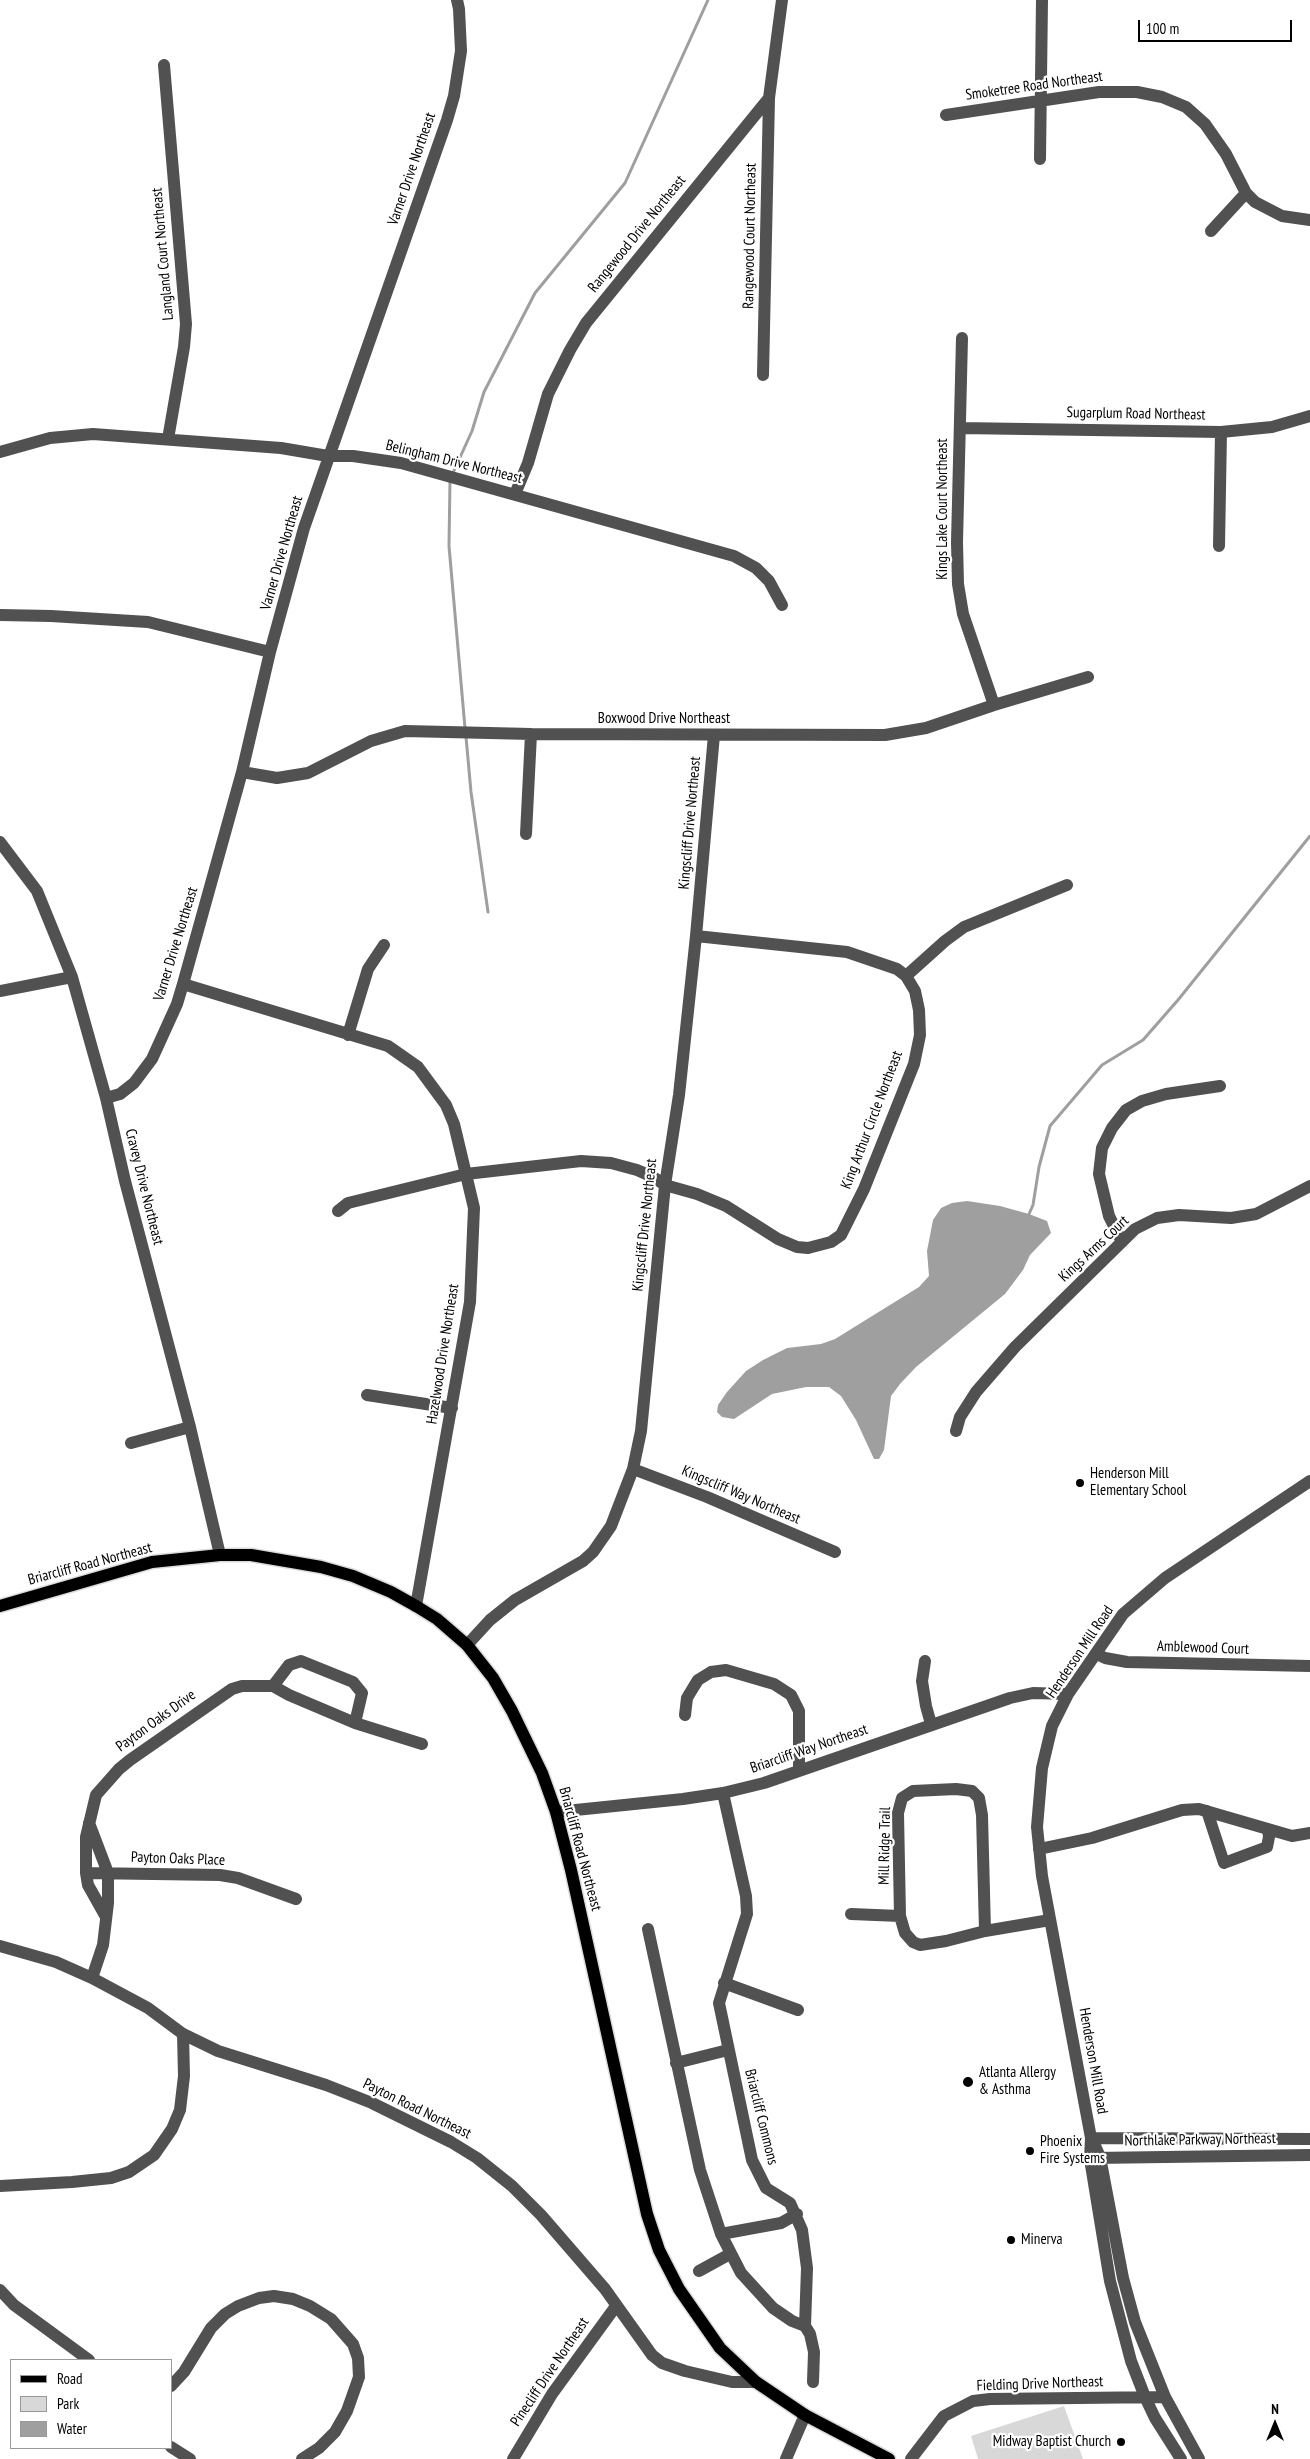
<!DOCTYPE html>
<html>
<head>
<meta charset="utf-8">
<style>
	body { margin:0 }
	#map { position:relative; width:1310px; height:2459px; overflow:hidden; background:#fff; font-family:"PT Sans Narrow",sans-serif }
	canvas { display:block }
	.legend { position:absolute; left:10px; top:2359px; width:162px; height:90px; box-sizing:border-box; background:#fff; border:1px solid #999; margin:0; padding:6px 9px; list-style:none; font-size:15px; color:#000 }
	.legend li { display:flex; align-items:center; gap:10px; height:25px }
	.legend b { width:25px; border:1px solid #999 }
	.north { position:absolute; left:1250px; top:2399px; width:50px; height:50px; -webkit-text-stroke:4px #fff; paint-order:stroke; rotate:0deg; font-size:14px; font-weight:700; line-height:20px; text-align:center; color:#000 }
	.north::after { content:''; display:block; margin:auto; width:18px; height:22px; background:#000; clip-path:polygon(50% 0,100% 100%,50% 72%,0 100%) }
	.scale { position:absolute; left:1138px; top:20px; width:154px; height:22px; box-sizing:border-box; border:2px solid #000; border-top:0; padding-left:6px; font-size:15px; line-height:18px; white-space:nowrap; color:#000; -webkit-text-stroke:4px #fff; paint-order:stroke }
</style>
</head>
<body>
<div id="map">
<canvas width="1310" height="2459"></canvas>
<ul class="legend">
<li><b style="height:6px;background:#000"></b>Road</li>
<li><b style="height:14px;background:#d8d8d8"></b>Park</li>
<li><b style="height:14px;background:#9f9f9f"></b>Water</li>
</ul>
<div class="north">N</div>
<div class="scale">100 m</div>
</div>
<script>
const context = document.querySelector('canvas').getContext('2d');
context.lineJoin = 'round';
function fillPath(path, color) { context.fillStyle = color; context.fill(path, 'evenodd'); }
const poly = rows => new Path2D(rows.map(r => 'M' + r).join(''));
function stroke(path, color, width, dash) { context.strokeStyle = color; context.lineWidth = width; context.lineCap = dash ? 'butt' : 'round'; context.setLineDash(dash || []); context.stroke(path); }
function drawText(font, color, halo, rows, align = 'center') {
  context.font = font + ' "PT Sans Narrow",sans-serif'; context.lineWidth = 4.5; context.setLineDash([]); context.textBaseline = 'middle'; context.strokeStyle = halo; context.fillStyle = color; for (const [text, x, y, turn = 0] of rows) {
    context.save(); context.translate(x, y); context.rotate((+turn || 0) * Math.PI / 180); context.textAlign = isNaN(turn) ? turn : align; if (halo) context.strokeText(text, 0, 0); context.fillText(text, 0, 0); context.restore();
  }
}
const green = poly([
	[1064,2406,1083,2459,978,2459,971,2436]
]);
const water = poly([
	[967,1201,1000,1206,1029,1214,1047,1221,1051,1233,1030,1255,1023,1270,1005,1294,916,1367,900,1384,891,1396,884,1450,879,1459,874,1459,856,1420,841,1396,829,1387,806,1387,772,1394,734,1419,722,1417,717,1412,718,1405,727,1392,746,1371,763,1360,787,1348,821,1344,835,1339,919,1287,929,1276,927,1251,933,1220,941,1208,952,1203]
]);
const stream = poly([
	[452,475,472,431,484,392,535,293,625,183,708,0],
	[450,480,449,546,465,728],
	[466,737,471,792,488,912],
	[1029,1214,1033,1205,1039,1167,1050,1126,1102,1065,1143,1040,1178,1000,1310,836]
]);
const minor = poly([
	[164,65,186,324,184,347,168,439],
	[946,115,1099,92,1137,92,1162,97,1186,107,1205,124,1226,154,1246,193,1255,202,1282,216,1310,220],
	[1040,159,1042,0],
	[1211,231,1246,193],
	[962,338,957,542,958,584,963,614,994,705],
	[763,375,769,98],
	[960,428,1221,432,1272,427,1310,416],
	[0,452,50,438,93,434,281,448,328,456,353,456,401,463,734,556,756,568,769,581,782,605],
	[515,494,528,463,548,394,570,350,586,323,769,98,782,0],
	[1219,546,1221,432],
	[0,615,51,616,148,622,270,652],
	[242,772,277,778,308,773,371,741,405,731,531,734,885,735,926,728,994,705,1088,677],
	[526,834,531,734],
	[0,842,37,891,72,977,106,1098,125,1181,190,1427,220,1555],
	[906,976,945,941,964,927,1067,885],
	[183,984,388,1046,418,1067,446,1105,454,1124,474,1208,470,1302,416,1606],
	[0,991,72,977],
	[348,1035,368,969,384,945],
	[106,1098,120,1094,134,1083,152,1059,177,1004,183,984,242,772,270,652,304,528,447,120,454,96,461,51,459,9,457,0],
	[338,1211,348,1203,466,1174,581,1161,611,1163,637,1170,653,1177,665,1185,697,1194,726,1206,778,1239,797,1247,808,1248,831,1242,841,1235,864,1189,914,1064,920,1035,919,1010,915,991,906,976,897,969,847,952,696,936],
	[1122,1242,1109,1216,1099,1174,1102,1148,1112,1128,1126,1110,1142,1101,1166,1094,1220,1086],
	[367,1395,452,1408],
	[956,1431,960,1417,976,1392,1015,1347,1135,1229,1157,1218,1179,1215,1231,1218,1256,1214,1310,1186],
	[131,1443,190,1427],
	[633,1469,707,1497,835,1552],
	[467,1645,490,1620,515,1600,583,1561,593,1552,611,1526,633,1469,641,1431,665,1185,679,1095,696,936,714,735],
	[1097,1654,1105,1658,1127,1662,1310,1666],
	[925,1661,922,1681,926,1706,931,1724],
	[273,1686,289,1665,301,1661,353,1682,362,1693,355,1723],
	[685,1715,687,1698,693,1688,698,1680,711,1672,726,1670,774,1684,791,1695,799,1711,799,1771],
	[1207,1811,1224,1863,1267,1847,1269,1837,1268,1829],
	[556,1812,683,1799,723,1793,764,1783,1010,1698,1033,1693,1068,1694],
	[89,1823,108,1873,108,1903,103,1945,92,1978],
	[1039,1849,1092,1838,1182,1810,1199,1809,1292,1836,1310,1833],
	[86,1873,220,1875,238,1878,296,1899],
	[851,1914,900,1916],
	[106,1917,88,1885,86,1873,86,1837,96,1795,119,1769,130,1760,232,1689,242,1686,273,1686,289,1695,355,1723,422,1744],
	[648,1929,700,2170,721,2234,741,2273,773,2308,792,2321,805,2326,807,2268,802,2230,790,2203,766,2188,752,2160,719,2003,747,1914,746,1896,723,1793],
	[985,1931,982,1815,979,1798,972,1791,956,1789,913,1791,902,1798,898,1813,900,1916,905,1933,913,1942,920,1945,946,1941,985,1931,1050,1920],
	[0,1946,56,1962,92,1978,148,2008,183,2034,218,2051,326,2085,372,2103,451,2142,477,2158,512,2186,541,2215,605,2289,652,2355,662,2363,685,2371,732,2382,756,2382],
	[724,1983,798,2010],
	[676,2063,728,2050],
	[1091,2138,1310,2139],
	[1092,2139,1100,2157,1123,2278,1135,2322,1165,2397,1199,2459],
	[1093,2158,1310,2155],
	[0,2186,72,2182,111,2178,129,2172,154,2155,172,2129,180,2110,184,2076,183,2034],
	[721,2234,781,2223,797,2214],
	[699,2271,730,2254],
	[0,2290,14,2305,89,2360],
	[805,2326,810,2334,814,2352,813,2382],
	[171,2386,184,2372,211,2328,225,2314,238,2306,259,2298,274,2296,293,2299,310,2306,331,2319,353,2344,358,2358,359,2377,347,2411,335,2432,319,2448,302,2459],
	[171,2447,190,2459],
	[513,2459,552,2394,616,2306],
	[786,2459,805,2415],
	[911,2459,944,2416,973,2401,990,2399,1165,2397],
	[1181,2459,1155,2418,1145,2397,1131,2361,1110,2281,1090,2159,1091,2138,1042,1876,1037,1827,1042,1768,1052,1726,1068,1694,1123,1614,1165,1578,1310,1481]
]);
const major = poly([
	[0,1606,152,1562,220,1555,251,1555,321,1567,353,1576,391,1592,416,1606,437,1619,467,1645,493,1678,512,1711,542,1773,556,1812,571,1870,647,2214,659,2250,679,2289,720,2348,756,2382,805,2415,889,2459]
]);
const markers = [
	[1080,1483,5,"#000"],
	[968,2082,6,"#000"],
	[1030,2151,5,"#000"],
	[1011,2240,5,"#000"],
	[1121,2442,5,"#000"]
];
const streetNames = [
	["Smoketree Road Northeast",1034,86,-8],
	["Varner Drive Northeast",412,169,-71],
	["Rangewood Drive Northeast",637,234,-51],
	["Rangewood Court Northeast",750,236,-89],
	["Langland Court Northeast",163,254,-95],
	["Sugarplum Road Northeast",1136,414,1],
	["Belingham Drive Northeast",454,462,14],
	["Kings Lake Court Northeast",943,509,-90],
	["Varner Drive Northeast",282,553,-74],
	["Boxwood Drive Northeast",664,719],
	["Kingscliff Drive Northeast",690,823,-85],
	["Varner Drive Northeast",176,944,-73],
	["King Arthur Circle Northeast",872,1120,-69],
	["Cravey Drive Northeast",144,1187,76],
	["Kingscliff Drive Northeast",645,1225,-84],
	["Kings Arms Court",1094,1249,-43],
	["Hazelwood Drive Northeast",443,1354,-81],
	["Kingscliff Way Northeast",741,1495,23],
	["Briarcliff Road Northeast",90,1564,-15],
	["Amblewood Court",1203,1648,2],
	["Henderson Mill Road",1080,1652,-56],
	["Payton Oaks Drive",156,1721,-36],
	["Briarcliff Way Northeast",809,1749,-19],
	["Mill Ridge Trail",885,1846,-89],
	["Briarcliff Road Northeast",580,1849,75],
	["Payton Oaks Place",178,1859,2],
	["Henderson Mill Road",1093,2061,80],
	["Payton Road Northeast",417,2109,26],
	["Briarcliff Commons",761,2117,76],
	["Northlake Parkway Northeast",1200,2140,-1],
	["Pinecliff Drive Northeast",550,2372,-56],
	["Fielding Drive Northeast",1040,2384,-2]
];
const poiNames = [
	["Henderson Mill",1090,1474],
	["Elementary School",1090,1491],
	["Atlanta Allergy",979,2073],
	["& Asthma",979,2090],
	["Phoenix",1040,2142],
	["Fire Systems",1040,2159],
	["Minerva",1021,2240],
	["Midway Baptist Church",1111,2442,"right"]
];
fillPath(green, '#d8d8d8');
fillPath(water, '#9f9f9f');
stroke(stream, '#9f9f9f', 3);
stroke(major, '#dbdbdb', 15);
stroke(minor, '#515151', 12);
stroke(major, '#000', 12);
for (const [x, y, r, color] of markers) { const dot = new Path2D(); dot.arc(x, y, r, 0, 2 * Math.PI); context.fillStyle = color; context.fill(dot); stroke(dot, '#fff', 2); }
drawText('15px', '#000', '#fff', streetNames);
drawText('15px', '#000', '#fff', poiNames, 'left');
</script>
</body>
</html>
